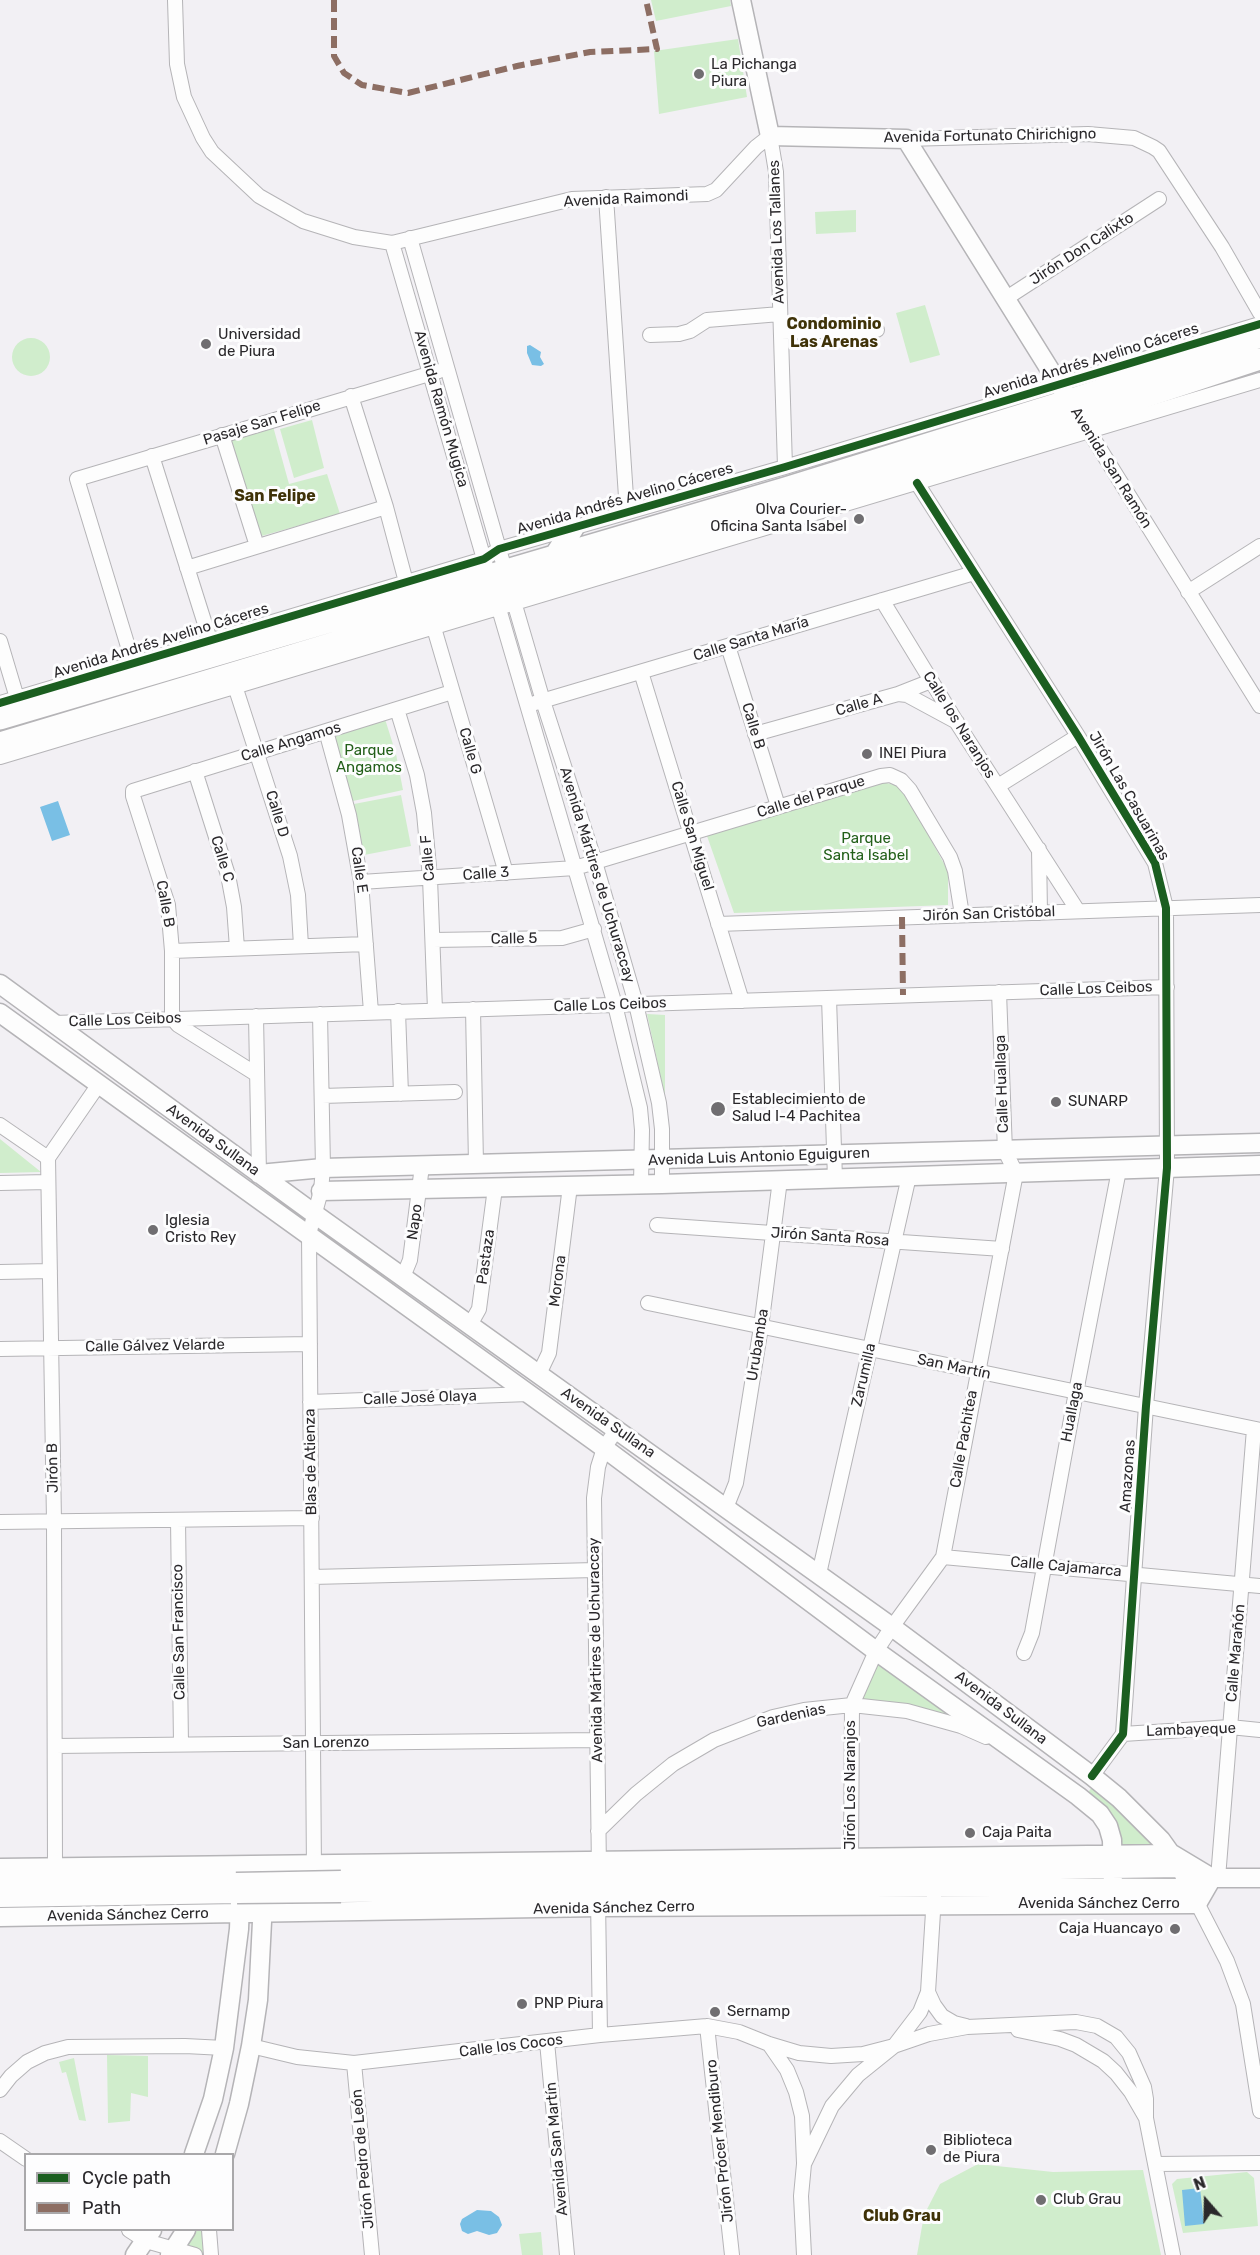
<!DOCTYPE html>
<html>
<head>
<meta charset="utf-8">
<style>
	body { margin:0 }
	#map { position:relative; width:1260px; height:2255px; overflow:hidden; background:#f2f0f4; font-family:Rubik,sans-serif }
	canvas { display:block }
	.legend { position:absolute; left:24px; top:2153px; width:210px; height:78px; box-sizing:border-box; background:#fdfdfe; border:2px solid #a9a8aa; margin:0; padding:8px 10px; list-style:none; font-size:18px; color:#2a282b }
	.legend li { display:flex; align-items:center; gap:12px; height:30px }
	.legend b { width:30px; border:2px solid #a9a8aa }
	.north { position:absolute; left:1176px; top:2171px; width:60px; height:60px; -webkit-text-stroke:4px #fdfdfe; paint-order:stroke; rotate:340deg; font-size:16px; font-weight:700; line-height:24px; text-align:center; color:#2a282b }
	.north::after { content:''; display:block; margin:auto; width:21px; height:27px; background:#2a282b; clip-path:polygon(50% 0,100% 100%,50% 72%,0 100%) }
</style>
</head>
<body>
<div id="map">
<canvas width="1260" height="2255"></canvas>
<ul class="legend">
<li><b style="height:8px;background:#1b5e20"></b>Cycle path</li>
<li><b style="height:8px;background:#8d6e63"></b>Path</li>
</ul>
<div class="north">N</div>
</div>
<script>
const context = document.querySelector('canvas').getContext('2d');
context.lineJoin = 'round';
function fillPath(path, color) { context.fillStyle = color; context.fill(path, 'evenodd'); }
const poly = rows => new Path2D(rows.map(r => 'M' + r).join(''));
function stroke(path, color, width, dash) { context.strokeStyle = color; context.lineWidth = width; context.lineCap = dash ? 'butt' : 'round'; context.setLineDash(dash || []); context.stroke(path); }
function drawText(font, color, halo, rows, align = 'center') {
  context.font = font + ' Rubik,sans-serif'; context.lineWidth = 6; context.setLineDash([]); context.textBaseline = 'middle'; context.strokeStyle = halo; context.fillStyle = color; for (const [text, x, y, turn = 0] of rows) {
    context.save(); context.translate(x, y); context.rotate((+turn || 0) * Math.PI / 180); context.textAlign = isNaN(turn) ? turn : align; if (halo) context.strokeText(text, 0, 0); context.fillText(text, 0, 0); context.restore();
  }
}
const green = poly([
	[651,0,730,0,731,6,656,21],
	[738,39,747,97,659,114,654,51],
	[856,210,856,232,816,234,815,212],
	[925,305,940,355,910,363,896,313],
	'12 357a19 19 0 1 1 38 0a19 19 0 1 1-38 0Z',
	[271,419,289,484,327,474,340,514,258,537,226,434],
	[312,420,324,468,294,478,280,429],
	[385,719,396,754,403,790,353,801,330,734],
	[879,781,902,787,948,871,948,905,734,913,707,836],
	[401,795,411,846,364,855,354,804],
	[647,1014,665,1015,665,1097],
	[0,1139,41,1172,0,1173],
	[876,1651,1012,1748,961,1726,852,1705],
	[1094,1784,1161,1849,1121,1848,1085,1797],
	[107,2055,148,2056,148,2097,131,2093,130,2121,108,2123],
	[74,2058,86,2121,79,2120,66,2072,62,2073,59,2062],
	[978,2164,1053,2172,1143,2170,1161,2255,917,2255,924,2215,940,2184],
	[1247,2172,1254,2178,1258,2226,1183,2233,1172,2184,1177,2179],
	[197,2230,203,2230,207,2255,201,2255,188,2245],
	[541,2232,543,2255,522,2255,519,2234]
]);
const water = poly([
	[530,345,541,352,540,357,544,364,541,366,532,365,527,353,527,346],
	[58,801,70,835,52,841,40,807],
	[1200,2188,1204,2224,1185,2226,1182,2190],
	[477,2210,491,2211,499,2217,502,2225,497,2233,489,2235,477,2231,468,2234,462,2231,460,2224,462,2219]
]);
const minor = poly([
	[175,0,177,64,184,97,203,138,212,152,259,196,303,221,354,237,392,243,572,199,707,194,716,190,756,147,770,136,776,172,785,467],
	[906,139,1088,134,1134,138,1153,147,1159,151,1222,247,1260,313],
	[606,197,627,512],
	[410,238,507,577],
	[392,243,486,566],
	[1005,299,1159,199],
	[781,332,877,330],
	[650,335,679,334,690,331,707,320,780,314],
	[351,396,386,507,406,582],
	[1085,425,1260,706],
	[222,435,257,546],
	[152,456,210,640],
	[917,483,1078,736,1155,863,1166,908,1167,1168,1146,1406,1123,1734,1092,1776],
	[187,568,386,507],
	[1188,592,1260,546],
	[512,595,543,701,595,862,636,1004,659,1103,662,1129,662,1184],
	[882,600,957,723,1078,911],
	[497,602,615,1005,640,1108,642,1130,641,1184],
	[434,628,506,873],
	[0,641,17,698],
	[728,646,778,806],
	[133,663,77,479,439,371],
	[641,672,742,1001],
	[235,686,290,856,298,895,301,946],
	[898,694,931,681],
	[0,703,484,559,499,549,785,467,1260,324],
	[535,703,974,573],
	[397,709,417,775,424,813,430,878,435,1010],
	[326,731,349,815,361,882,371,1012],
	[755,734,898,694,907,695,957,722],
	[0,757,1260,380],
	[195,771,228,875,234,907,237,948],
	[998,786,1078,736],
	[1039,849,1040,913],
	[361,882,575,868,881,776,890,775,901,780,910,790,950,857,955,871,962,915],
	[718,924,1260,905],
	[433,940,562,938,594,929],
	[172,951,366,944],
	[829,998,835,1179],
	[473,1009,476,1164],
	[398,1011,401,1094],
	[256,1016,259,1174],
	[54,1023,1167,987],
	[256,1074,178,1025,172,1018,172,951,168,905,133,796,133,791,452,692],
	[322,1096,455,1092],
	[0,1125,48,1158],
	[0,1183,48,1182],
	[657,1225,1002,1249],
	[0,1272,50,1271],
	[403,1277,410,1260,422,1166],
	[648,1303,1260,1430],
	[470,1325,479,1309,495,1188],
	[0,1349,310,1344],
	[539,1374,549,1353,570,1186],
	[310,1402,529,1394],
	[726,1508,736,1483,761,1327,780,1180],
	[178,1520,181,1744],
	[0,1522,312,1518],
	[943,1557,1260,1586],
	[819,1574,909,1176],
	[312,1577,595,1570],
	[1024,1653,1032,1633,1076,1392,1119,1170],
	[1123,1734,1230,1727,1260,1730],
	[55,1746,597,1740],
	[598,1831,636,1794,673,1764,714,1740,773,1717,804,1710,852,1705,907,1711,961,1726,986,1737],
	[851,1865,852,1705,876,1651,892,1627,943,1557,1016,1173,1005,1151,999,992],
	[55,1867,54,1521,48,1158,99,1084],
	[599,1869,594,1498,598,1467,604,1448,617,1429],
	[314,1871,309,1234,321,1191,323,1168,320,1014],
	[1218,1878,1254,1429],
	[1194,1897,1227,1961,1243,2004,1260,2111],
	[598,1899,600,2035],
	[928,1992,934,2005,942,2016,954,2023,966,2026],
	[707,2026,732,2255],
	[1018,2030,1060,2039,1076,2045,1103,2061,1116,2073,1131,2092,1146,2118],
	[547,2042,567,2255],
	[769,2044,787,2070,796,2092,802,2116,804,2163],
	[251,2046,297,2057,354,2063,600,2035,707,2026,739,2032,769,2044,799,2053,831,2056,863,2054,894,2046,929,2034,967,2027,1076,2022,1097,2026,1116,2037,1129,2053,1144,2087,1146,2099,1146,2118,1173,2255],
	[354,2063,372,2255],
	[0,2090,11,2076,27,2062,45,2053,68,2047,185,2046,224,2048],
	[0,2141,26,2159],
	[1155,2164,1260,2163],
	[129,2230,146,2241,195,2255],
	[209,2230,211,2255],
	[804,2255,801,2196,804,2164,832,2106,858,2075,894,2046,920,2012,928,1992,934,1896]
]);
const major = poly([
	[741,0,770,136,906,139,1075,410],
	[0,984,316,1215,892,1627,1092,1776,1119,1798,1161,1840,1181,1868,1190,1888],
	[0,1013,604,1448,876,1651,1078,1796,1100,1814,1108,1826,1112,1840,1113,1888],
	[259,1174,323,1168,1260,1143],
	[321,1191,662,1184,1260,1165],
	[0,1868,1172,1854,1212,1878],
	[341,1880,1181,1868,1212,1878,1260,1878],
	[0,1885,236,1882],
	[341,1893,934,1887,1190,1888,1199,1883],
	[0,1898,237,1894],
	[0,1917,599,1907,1197,1904,1212,1878],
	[194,2154,213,2099,224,2048,239,1929,240,1903],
	[225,2154,239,2104,251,2046,258,2000,263,1902],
	[135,2255,152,2230],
	[170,2255,186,2230]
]);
const highway = poly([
	[555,556,573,528],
	[0,719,785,488,1069,400,1260,337],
	[0,743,1081,418,1260,359]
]);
const majorBridge = poly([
	[236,1882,341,1880],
	[237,1894,341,1893]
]);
const quiet = poly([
	[334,0,334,56,344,73,362,85,408,93,517,66,590,52,657,49,646,0],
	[902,917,903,995]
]);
const cycleway = poly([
	[917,483,1078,736,1155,863,1166,908,1167,1168,1146,1406,1123,1734,1092,1776],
	[0,703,484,559,499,549,785,467,1260,324]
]);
const markers = [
	[699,74,6,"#706e71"],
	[206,344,6,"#706e71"],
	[859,519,6,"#706e71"],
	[867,754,6,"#706e71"],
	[1056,1102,6,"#706e71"],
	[718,1109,8,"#706e71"],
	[153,1230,6,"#706e71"],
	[970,1833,6,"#706e71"],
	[1175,1929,6,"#706e71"],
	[522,2004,6,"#706e71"],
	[715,2012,6,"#706e71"],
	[931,2150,6,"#706e71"],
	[1041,2200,6,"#706e71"]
];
const poiNames = [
	["La Pichanga",711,65],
	["Piura",711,82],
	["Universidad",218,335],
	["de Piura",218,352],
	["Olva Courier-",847,510,"right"],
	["Oficina Santa Isabel",847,527,"right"],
	["INEI Piura",879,754],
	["Establecimiento de",732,1100],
	["Salud I-4 Pachitea",732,1117],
	["SUNARP",1068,1102],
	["Iglesia",165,1221],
	["Cristo Rey",165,1238],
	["Caja Paita",982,1833],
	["Caja Huancayo",1163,1929,"right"],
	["PNP Piura",534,2004],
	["Sernamp",727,2012],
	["Biblioteca",943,2141],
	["de Piura",943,2158],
	["Club Grau",1053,2200]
];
const streetNames = [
	["Avenida Fortunato Chirichigno",990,136,-1],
	["Avenida Raimondi",626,199,-3],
	["Avenida Los Tallanes",777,232,-92],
	["Jirón Don Calixto",1082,249,-33],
	["Avenida Andrés Avelino Cáceres",1091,361,-17],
	["Avenida Ramón Mugica",441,409,74],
	["Pasaje San Felipe",262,423,-17],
	["Avenida San Ramón",1111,468,58],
	["Avenida Andrés Avelino Cáceres",625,499,-16],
	["Calle Santa María",751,639,-17],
	["Avenida Andrés Avelino Cáceres",161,641,-17],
	["Calle A",859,705,-16],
	["Calle los Naranjos",959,725,58],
	["Calle B",753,726,73],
	["Calle Angamos",291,742,-17],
	["Calle G",470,751,74],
	["Jirón Las Casuarinas",1129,796,60],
	["Calle del Parque",811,797,-17],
	["Calle D",277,814,73],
	["Calle San Miguel",692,836,73],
	["Calle F",428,858,-95],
	["Calle C",222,859,73],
	["Calle E",359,870,82],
	["Calle 3",486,874,-4],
	["Avenida Mártires de Uchuraccay",597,875,73],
	["Calle B",165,904,80],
	["Jirón San Cristóbal",989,914,-2],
	["Calle 5",514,939,-1],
	["Calle Los Ceibos",1096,989,-2],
	["Calle Los Ceibos",610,1005,-2],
	["Calle Los Ceibos",125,1020,-2],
	["Calle Huallaga",1002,1084,-92],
	["Avenida Sullana",213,1140,36],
	["Avenida Luis Antonio Eguiguren",759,1157,-2],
	["Napo",415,1222,-82],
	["Jirón Santa Rosa",830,1237,4],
	["Pastaza",486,1257,-82],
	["Morona",558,1281,-83],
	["Urubamba",758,1345,-81],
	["Calle Gálvez Velarde",155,1346,-1],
	["San Martín",954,1367,12],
	["Zarumilla",864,1375,-77],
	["Calle José Olaya",420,1398,-2],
	["Huallaga",1072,1412,-79],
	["Avenida Sullana",608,1423,35],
	["Calle Pachitea",964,1439,-80],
	["Blas de Atienza",311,1462,-91],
	["Jirón B",53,1468,-91],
	["Amazonas",1128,1476,-86],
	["Calle Cajamarca",1066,1567,5],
	["Calle San Francisco",179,1632,-91],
	["Avenida Mártires de Uchuraccay",596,1650,-91],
	["Calle Marañón",1236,1653,-85],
	["Avenida Sullana",1001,1708,37],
	["Gardenias",791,1716,-12],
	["Lambayeque",1191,1730,-2],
	["San Lorenzo",326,1743,-1],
	["Jirón Los Naranjos",851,1785,-90],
	["Avenida Sánchez Cerro",1099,1904],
	["Avenida Sánchez Cerro",614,1908,-1],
	["Avenida Sánchez Cerro",128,1915,-1],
	["Calle los Cocos",511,2046,-7],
	["Jirón Prócer Mendiburo",720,2141,-96],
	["Avenida San Martín",557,2149,-95],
	["Jirón Pedro de León",363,2159,-95]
];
const parkNames = [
	["Parque",369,751],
	["Angamos",369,768],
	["Parque",866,839],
	["Santa Isabel",866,856]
];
const neighbourhoodNames = [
	["Condominio",834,324],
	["Las Arenas",834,342],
	["San Felipe",275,496],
	["Club Grau",902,2216]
];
fillPath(green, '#d0edcc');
fillPath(water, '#79bfe5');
stroke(minor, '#b5b4b7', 16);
stroke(major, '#b5b4b7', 21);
stroke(highway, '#b5b4b7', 24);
stroke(minor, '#fdfdfd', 14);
stroke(major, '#fdfdfd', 18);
stroke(highway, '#fdfdfd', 21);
stroke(majorBridge, '#b5b4b7', 21, []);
stroke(majorBridge, '#fdfdfd', 18);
stroke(quiet, '#8d6e63', 6, [12, 6]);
stroke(cycleway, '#1b5e20', 8);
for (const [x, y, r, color] of markers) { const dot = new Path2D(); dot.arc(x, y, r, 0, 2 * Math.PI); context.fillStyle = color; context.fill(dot); stroke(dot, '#fdfdfe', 2); }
drawText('15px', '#2a282b', '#fdfdfe', poiNames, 'left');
drawText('15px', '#2a282b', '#fdfdfe', streetNames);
drawText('15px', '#225f19', '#fdfdfe', parkNames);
drawText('bold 16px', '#3f3208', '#fdfdfe', neighbourhoodNames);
</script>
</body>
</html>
